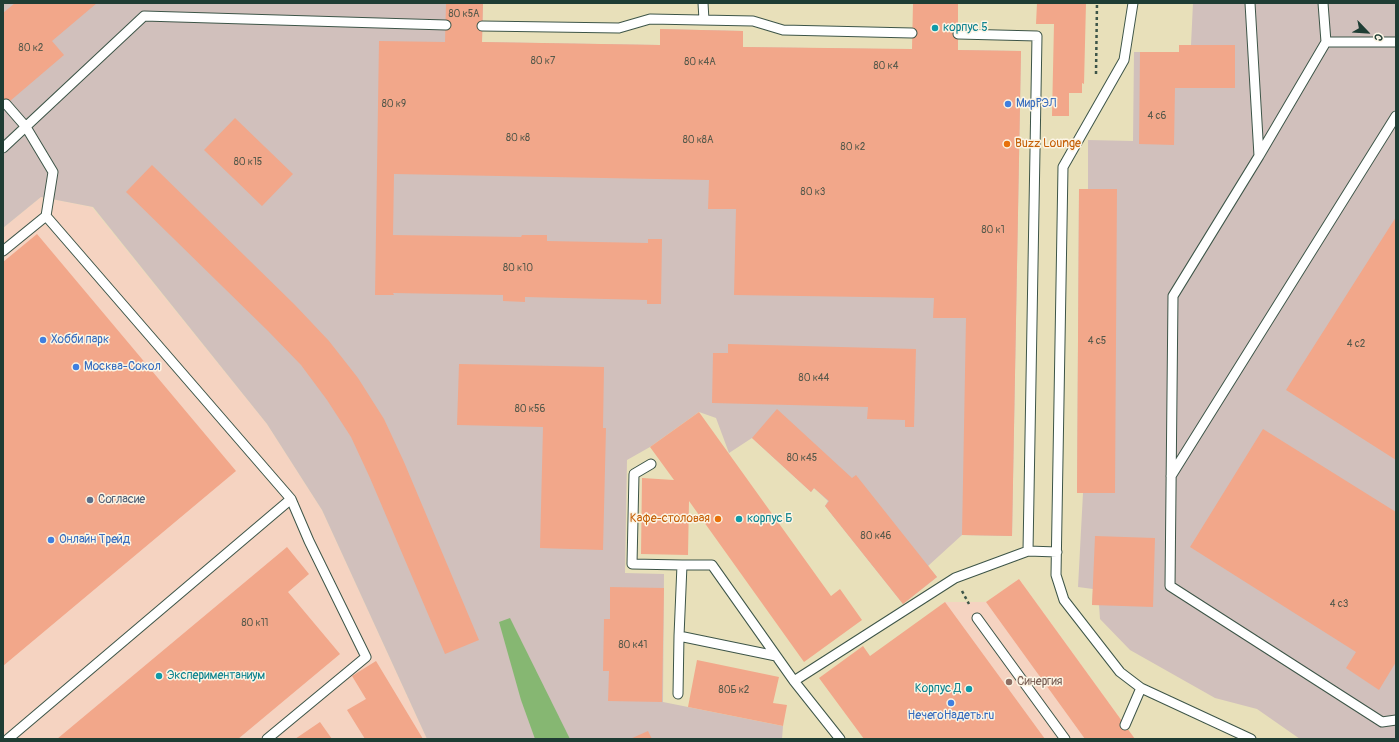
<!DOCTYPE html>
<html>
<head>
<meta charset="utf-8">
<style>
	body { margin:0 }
	#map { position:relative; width:1399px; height:742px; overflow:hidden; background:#e8e0ba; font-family:Pangolin,sans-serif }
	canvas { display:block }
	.frame { position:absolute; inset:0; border:4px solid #1f3d34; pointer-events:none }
	.north { position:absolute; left:1347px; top:12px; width:40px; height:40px; -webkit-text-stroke:3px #fcf5e5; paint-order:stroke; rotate:115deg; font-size:11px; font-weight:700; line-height:16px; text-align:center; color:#1f3d34 }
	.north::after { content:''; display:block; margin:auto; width:14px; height:18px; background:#1f3d34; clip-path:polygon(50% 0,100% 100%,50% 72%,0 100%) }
</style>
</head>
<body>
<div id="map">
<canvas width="1399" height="742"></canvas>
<div class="frame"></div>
<div class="north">С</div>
</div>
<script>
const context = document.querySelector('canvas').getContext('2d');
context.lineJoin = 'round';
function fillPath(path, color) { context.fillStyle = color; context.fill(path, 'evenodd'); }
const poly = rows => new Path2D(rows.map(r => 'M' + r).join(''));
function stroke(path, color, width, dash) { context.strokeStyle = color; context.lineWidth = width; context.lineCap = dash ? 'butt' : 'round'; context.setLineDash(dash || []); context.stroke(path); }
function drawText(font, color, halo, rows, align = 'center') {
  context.font = font + ' Pangolin,sans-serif'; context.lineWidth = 3; context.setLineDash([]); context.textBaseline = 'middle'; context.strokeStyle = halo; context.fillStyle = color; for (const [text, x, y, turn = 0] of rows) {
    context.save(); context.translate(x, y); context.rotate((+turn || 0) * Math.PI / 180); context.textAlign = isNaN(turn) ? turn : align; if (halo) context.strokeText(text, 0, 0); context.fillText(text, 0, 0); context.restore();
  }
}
const built = poly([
	[41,197,92,207,267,424,322,510,427,739,3,739,3,228],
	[1019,579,1135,739,965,739,920,621,945,602,986,602]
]);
const industrial = poly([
	[3,3,483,3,482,42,660,45,660,29,701,30,743,31,743,47,1021,51,1012,536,962,535,928,566,937,577,903,604,825,506,828,501,814,488,811,492,752,438,729,453,716,418,699,412,650,447,627,460,625,573,664,574,663,702,783,726,782,739,427,739,322,510,267,424,93,207,41,197,3,228],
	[1193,3,1396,3,1396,739,1300,739,1257,709,1215,698,1130,650,1100,619,1099,605,1092,605,1093,589,1078,587,1083,493,1077,493,1079,189,1088,189,1088,140,1133,141,1134,52,1179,52,1179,45,1191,45]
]);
const forest = poly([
	[510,618,570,739,535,739,521,700,499,622]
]);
const building = poly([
	[15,3,97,3,52,41,64,55,3,107,3,13],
	[446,3,483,3,482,42,660,45,660,29,701,30,743,31,743,47,912,49,913,3,958,3,958,50,1021,51,1012,536,962,535,966,318,933,318,934,298,734,295,736,209,708,209,709,180,394,174,393,235,521,237,522,235,547,235,547,241,648,243,648,239,662,239,661,304,647,304,647,300,525,297,525,302,503,301,503,295,393,293,394,295,375,295,379,41,445,42],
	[1037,3,1086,3,1084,84,1082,83,1082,93,1069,93,1069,116,1052,116,1054,24,1036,24],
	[1179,45,1235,45,1235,88,1175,88,1174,145,1139,144,1140,52,1179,52],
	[235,118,293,174,262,206,204,150],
	[152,165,295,305,329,341,358,378,384,419,404,462,479,640,445,654,370,478,351,437,327,400,301,365,268,331,126,192],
	[1079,189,1117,189,1115,493,1077,493],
	[1396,217,1396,460,1286,390],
	[37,234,236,471,3,666,3,262],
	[728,344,916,349,914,427,905,427,905,420,867,419,868,407,712,403,713,353,728,353],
	[459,364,604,367,603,428,606,428,603,550,540,548,543,427,457,425],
	[777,409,852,478,856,475,937,577,903,604,825,506,829,501,814,488,811,492,752,438],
	[699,412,831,596,840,589,862,620,804,662,689,501,688,555,641,554,642,478,674,480,650,447],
	[1263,429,1396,512,1396,662,1379,690,1346,668,1356,652,1190,547],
	[1095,536,1155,538,1153,607,1092,605],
	[287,547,309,574,288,592,340,654,238,739,57,739],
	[1019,579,1135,739,1085,739,986,602],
	[610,587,664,588,662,702,608,701,609,671,603,671,604,619,610,619],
	[945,602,1045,739,864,739,819,678,863,646,870,656],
	[697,660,779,677,773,703,787,705,783,726,688,707],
	[376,661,423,739,365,739,347,710,366,699,352,676],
	[320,722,332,739,295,739],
	[648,731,652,739,630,739]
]);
const path = poly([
	[1096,74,1097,3],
	[962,591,969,604]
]);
const lane = poly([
	[703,3,704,20],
	[1133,3,1124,60,1063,167,1056,575,1064,600,1120,672,1141,688,1251,739],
	[1250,3,1259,156,1173,296,1170,586,1382,722,1396,720],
	[1323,3,1326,42],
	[482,26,619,28,650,19,753,21,783,30,912,33],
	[958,34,1037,36,1028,551],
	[6,104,26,127,53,172,46,216],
	[3,148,144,16,446,25],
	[1259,156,1326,42,1396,42],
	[3,251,46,216,291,499,309,541,366,657,267,739],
	[651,464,634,474,632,564,682,565],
	[1171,476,1396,116],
	[977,618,1065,739],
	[679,636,776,656],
	[794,681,955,578,1028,551,1057,552],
	[678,694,679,636,682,565,712,565,794,681,840,739],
	[1125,725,1141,688],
	[8,739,291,499]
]);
const markers = [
	[935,28,4,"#0f9aa8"],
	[1008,104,4,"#3f7fe0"],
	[1007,144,4,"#e8710a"],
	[43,340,4,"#3f7fe0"],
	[76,367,4,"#3f7fe0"],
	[90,500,4,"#5c6f8a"],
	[718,519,4,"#e8710a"],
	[739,519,4,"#0f9aa8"],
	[51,540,4,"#3f7fe0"],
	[159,676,4,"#0f9aa8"],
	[1009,682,4,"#8d6e63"],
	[969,689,4,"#0f9aa8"],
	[951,703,4,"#3f7fe0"]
];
const numberNames = [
	["80 к5А",464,14],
	["80 к2",31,48],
	["80 к7",543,61],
	["80 к4А",700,62],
	["80 к4",886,66],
	["80 к9",394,104],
	["4 с6",1157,116],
	["80 к8",518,138],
	["80 к8А",698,140],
	["80 к2",853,147],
	["80 к15",248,162],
	["80 к3",813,192],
	["80 к1",993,230],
	["80 к10",518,268],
	["4 с5",1097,341],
	["4 с2",1356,344],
	["80 к44",814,378],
	["80 к56",530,409],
	["80 к45",802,458],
	["80 к46",876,536],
	["4 с3",1339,604],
	["80 к11",255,623],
	["80 к41",633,645],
	["80Б к2",734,690]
];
const cultureNames = [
	["корпус 5",943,28],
	["корпус Б",747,519],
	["Экспериментаниум",167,676],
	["Корпус Д",961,689,"right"]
];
const shopNames = [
	["МирРЭЛ",1016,104],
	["Хобби парк",51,340],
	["Москва-Сокол",84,367],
	["Онлайн Трейд",59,540],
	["НечегоНадеть.ru",951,716,"center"]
];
const foodNames = [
	["Buzz Lounge",1015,144],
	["Кафе-столовая",710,519,"right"]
];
const serviceNames = [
	["Согласие",98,500]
];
const educationNames = [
	["Синергия",1017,682]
];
fillPath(built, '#f5d3c1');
fillPath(industrial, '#d1c0bc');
fillPath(forest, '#86b772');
fillPath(building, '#f2a78a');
stroke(lane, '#3d5548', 11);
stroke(path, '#3d5548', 2.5, [3, 3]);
stroke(lane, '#fff', 9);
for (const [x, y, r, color] of markers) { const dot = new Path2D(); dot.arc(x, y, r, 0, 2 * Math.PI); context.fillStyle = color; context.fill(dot); stroke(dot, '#fcf5e5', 1.5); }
drawText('10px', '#54584a', null, numberNames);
drawText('12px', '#0d838f', '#fcf5e5', cultureNames, 'left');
drawText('12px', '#366cbe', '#fcf5e5', shopNames, 'left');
drawText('12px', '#c56008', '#fcf5e5', foodNames, 'left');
drawText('12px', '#4e5e75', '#fcf5e5', serviceNames, 'left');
drawText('12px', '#785e54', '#fcf5e5', educationNames, 'left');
</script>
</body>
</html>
